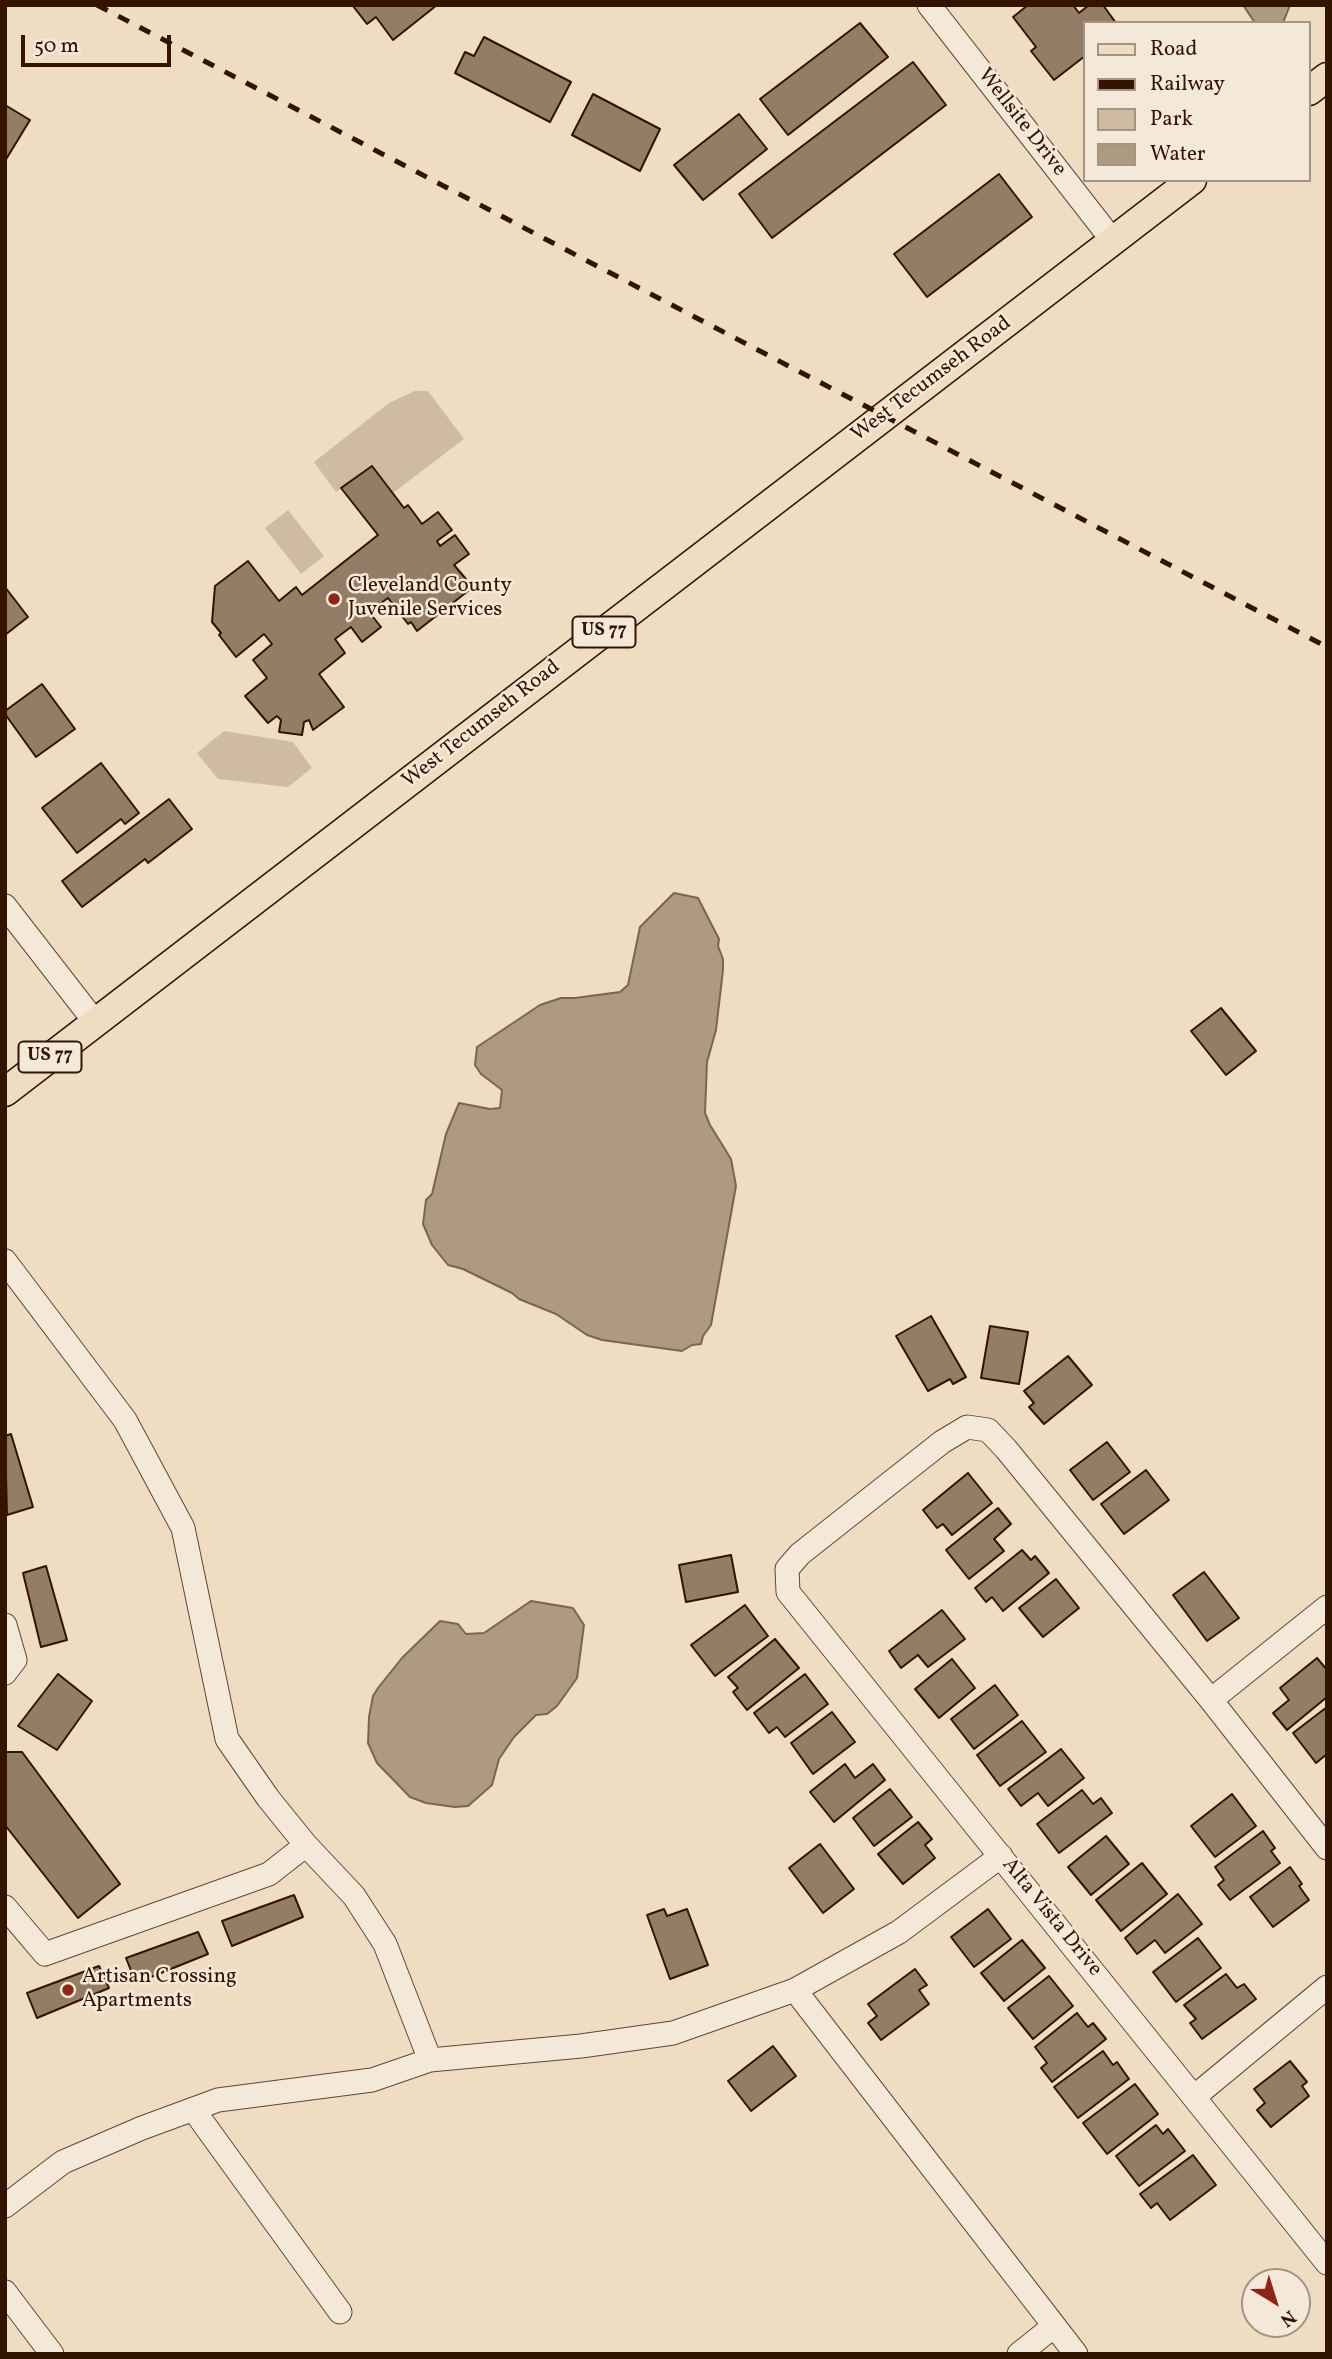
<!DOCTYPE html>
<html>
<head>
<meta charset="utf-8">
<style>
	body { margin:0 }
	#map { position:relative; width:1332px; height:2359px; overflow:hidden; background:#eeddc3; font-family:Vollkorn,serif }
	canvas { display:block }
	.frame { position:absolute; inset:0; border:7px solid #321401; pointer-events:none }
	.legend { position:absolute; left:1083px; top:21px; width:228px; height:161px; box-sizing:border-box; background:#f4e9d8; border:2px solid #a69482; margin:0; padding:9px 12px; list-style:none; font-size:21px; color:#321401 }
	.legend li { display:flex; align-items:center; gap:14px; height:35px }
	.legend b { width:35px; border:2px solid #a69482 }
	.north { position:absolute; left:1241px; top:2268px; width:70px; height:70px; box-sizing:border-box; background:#f4e9d8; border:2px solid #a69482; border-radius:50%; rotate:142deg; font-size:19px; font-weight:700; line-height:28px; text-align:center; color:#321401 }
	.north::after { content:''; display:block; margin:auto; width:24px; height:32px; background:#8f2418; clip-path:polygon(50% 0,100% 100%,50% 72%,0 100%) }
	.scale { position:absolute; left:21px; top:35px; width:150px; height:32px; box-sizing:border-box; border:4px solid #321401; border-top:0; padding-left:9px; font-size:21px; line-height:24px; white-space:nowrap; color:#321401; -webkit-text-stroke:5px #f4e9d8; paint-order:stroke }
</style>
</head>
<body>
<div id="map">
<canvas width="1332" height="2359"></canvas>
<div class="frame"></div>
<ul class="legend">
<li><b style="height:9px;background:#eeddc3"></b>Road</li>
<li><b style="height:9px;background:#321401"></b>Railway</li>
<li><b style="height:19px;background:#cebba2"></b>Park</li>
<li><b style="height:19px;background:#ae9981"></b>Water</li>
</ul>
<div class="north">N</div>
<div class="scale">50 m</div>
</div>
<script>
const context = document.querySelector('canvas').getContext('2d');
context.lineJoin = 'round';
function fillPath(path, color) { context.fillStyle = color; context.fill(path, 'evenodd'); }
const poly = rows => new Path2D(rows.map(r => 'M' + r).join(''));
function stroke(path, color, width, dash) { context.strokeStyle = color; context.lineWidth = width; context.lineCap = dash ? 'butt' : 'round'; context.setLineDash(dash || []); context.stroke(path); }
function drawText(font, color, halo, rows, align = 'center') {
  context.font = font + ' Vollkorn,serif'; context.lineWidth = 5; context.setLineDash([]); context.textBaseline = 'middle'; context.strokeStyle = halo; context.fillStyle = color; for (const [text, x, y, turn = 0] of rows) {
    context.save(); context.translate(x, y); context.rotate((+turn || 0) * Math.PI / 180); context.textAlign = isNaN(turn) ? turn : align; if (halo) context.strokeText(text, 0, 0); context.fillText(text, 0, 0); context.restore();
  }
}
const green = poly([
	[415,391,428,391,464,439,393,493,372,466,336,492,314,462,389,403],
	[288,510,324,556,301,574,265,528],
	[224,731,293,742,312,768,288,787,218,779,197,753]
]);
const water = poly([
	[1243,5,1290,5,1283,23,1255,23,1243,5],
	[674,893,698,898,719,939,718,946,723,959,723,970,716,1030,707,1062,705,1113,710,1125,731,1159,736,1186,711,1325,703,1336,701,1344,692,1345,682,1351,602,1340,587,1335,556,1314,519,1299,512,1293,463,1269,448,1265,432,1245,423,1224,426,1200,432,1194,446,1134,459,1103,490,1109,500,1108,502,1090,481,1074,475,1065,477,1047,540,1005,561,998,575,998,620,992,628,985,640,927,674,893],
	[531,1601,573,1608,584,1625,577,1678,557,1706,547,1714,536,1715,514,1737,499,1759,492,1785,468,1806,455,1807,426,1803,410,1797,377,1763,368,1743,369,1717,373,1696,378,1688,402,1658,440,1621,458,1624,466,1634,484,1633,531,1601]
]);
const building = poly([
	[437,5,393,40,376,17,367,24,353,6,437,5],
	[1028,5,1073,5,1079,13,1089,5,1103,5,1116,23,1085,23,1085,56,1054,80,1031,51,1036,47,1013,17,1028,5],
	[860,23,888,57,788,135,760,99,860,23],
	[484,37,571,82,550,122,455,73,465,52,474,56,484,37],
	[913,62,946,105,772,238,739,194,913,62],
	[593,94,660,129,640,171,572,135,593,94],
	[5,105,30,120,5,161,5,105],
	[739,114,767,149,703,200,674,165,739,114],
	[999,174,1032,217,927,297,894,254,999,174],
	[372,466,404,508,408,505,422,524,438,512,452,530,437,541,440,546,455,535,469,554,454,565,466,579,461,583,468,591,417,631,411,622,408,624,388,598,369,612,381,627,362,642,351,627,335,639,345,653,319,674,344,707,313,730,309,720,304,722,302,735,279,732,281,720,277,716,268,723,245,696,267,678,253,660,272,644,264,634,236,657,219,635,221,633,212,622,215,586,248,561,279,601,296,587,302,595,378,535,341,488,372,466],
	[5,587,28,617,5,635,5,587],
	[42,684,75,729,36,757,5,714,5,711,42,684],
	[101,763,139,813,125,824,121,819,77,853,42,808,101,763],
	[169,799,192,829,148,863,145,859,82,907,62,881,169,799],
	[1221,1008,1256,1051,1226,1075,1191,1031,1221,1008],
	[931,1316,966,1377,953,1384,950,1379,928,1391,896,1336,931,1316],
	[990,1326,1028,1332,1019,1384,981,1378,990,1326],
	[1068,1356,1092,1385,1044,1424,1029,1407,1034,1403,1024,1391,1068,1356],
	[11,1434,33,1507,7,1515,5,1436,11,1434],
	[1107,1442,1130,1472,1093,1500,1070,1470,1107,1442],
	[1146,1470,1169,1500,1124,1534,1101,1504,1146,1470],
	[968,1473,992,1503,952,1535,943,1524,937,1528,923,1510,968,1473],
	[998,1508,1011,1524,994,1539,1004,1551,969,1579,946,1550,998,1508],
	[1022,1550,1031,1560,1035,1556,1049,1573,1003,1611,992,1597,986,1602,975,1588,1022,1550],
	[731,1555,738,1592,686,1602,679,1565,731,1555],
	[46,1566,67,1640,41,1647,23,1573,46,1566],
	[1204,1572,1239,1618,1207,1641,1173,1595,1204,1572],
	[1056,1579,1079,1608,1043,1637,1019,1608,1056,1579],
	[745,1605,768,1636,715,1676,691,1645,745,1605],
	[942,1610,965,1639,928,1667,918,1655,901,1668,889,1651,942,1610],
	[775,1639,799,1668,747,1710,733,1692,738,1688,728,1677,775,1639],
	[1317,1658,1327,1670,1327,1697,1287,1730,1273,1713,1289,1700,1280,1688,1317,1658],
	[952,1659,975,1688,939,1718,915,1689,952,1659],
	[58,1674,92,1701,57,1750,18,1726,58,1674],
	[805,1674,828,1704,785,1737,777,1727,769,1733,754,1713,805,1674],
	[995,1685,1018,1715,974,1749,951,1719,995,1685],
	[1327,1707,1327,1754,1316,1763,1293,1733,1327,1707],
	[832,1712,855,1742,813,1774,791,1743,832,1712],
	[1022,1721,1046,1752,1000,1786,977,1755,1022,1721],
	[1061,1749,1084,1778,1048,1806,1038,1793,1021,1806,1008,1789,1061,1749],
	[5,1752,22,1752,120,1884,78,1918,5,1825,5,1752],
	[845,1764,855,1778,873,1764,885,1780,834,1822,810,1792,845,1764],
	[890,1789,912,1817,874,1846,853,1818,890,1789],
	[1082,1790,1093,1804,1101,1798,1112,1813,1059,1853,1037,1824,1082,1790],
	[1232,1794,1256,1826,1215,1857,1191,1826,1232,1794],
	[918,1822,932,1839,925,1845,935,1858,903,1884,878,1854,918,1822],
	[1263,1831,1275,1848,1271,1851,1280,1863,1230,1900,1218,1885,1224,1880,1215,1867,1263,1831],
	[1106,1836,1129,1864,1091,1895,1068,1867,1106,1836],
	[820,1844,854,1889,823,1913,789,1868,820,1844],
	[1142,1863,1167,1894,1121,1931,1096,1900,1142,1863],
	[1290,1867,1302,1884,1299,1886,1309,1900,1273,1927,1250,1897,1290,1867],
	[1178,1894,1202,1924,1165,1953,1155,1940,1137,1954,1125,1938,1178,1894],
	[294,1895,303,1917,232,1946,222,1921,294,1895],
	[664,1909,667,1916,687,1909,708,1965,670,1979,647,1915,664,1909],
	[988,1909,1011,1939,974,1967,951,1937,988,1909],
	[198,1932,208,1954,136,1983,126,1958,198,1932],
	[1198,1938,1221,1968,1176,2002,1153,1972,1198,1938],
	[1022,1940,1045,1968,1004,2001,981,1973,1022,1940],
	[99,1966,109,1988,37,2018,27,1993,99,1966],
	[915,1969,927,1985,919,1990,929,2004,881,2040,868,2023,877,2016,868,2004,915,1969],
	[1226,1974,1237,1988,1244,1984,1256,1999,1202,2039,1190,2023,1196,2019,1184,2005,1226,1974],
	[1049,1976,1073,2006,1033,2039,1008,2008,1049,1976],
	[1077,2013,1088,2027,1093,2023,1106,2039,1052,2082,1041,2068,1047,2063,1035,2047,1077,2013],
	[773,2046,796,2076,751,2111,728,2081,773,2046],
	[1103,2051,1113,2065,1117,2062,1129,2079,1078,2118,1054,2087,1103,2051],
	[1290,2061,1307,2082,1302,2086,1309,2096,1271,2127,1257,2110,1265,2103,1254,2089,1290,2061],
	[1135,2084,1158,2114,1107,2154,1083,2123,1135,2084],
	[1156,2125,1163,2134,1168,2129,1185,2151,1139,2186,1116,2156,1156,2125],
	[1193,2155,1216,2185,1170,2220,1157,2203,1151,2208,1140,2194,1193,2155]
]);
const minor = poly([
	[929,5,1113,241],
	[5,906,95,1022],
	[5,1261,125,1420,183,1528,227,1739,268,1798,306,1845],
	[5,1625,15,1660,5,1673],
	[1211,1700,1327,1607],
	[1327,1848,1211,1700,1006,1449,988,1430,967,1427,942,1442,800,1554,787,1569,788,1592,1327,2263],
	[5,1907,45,1954,269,1874,306,1845,354,1896,385,1944,430,2060,581,2046,673,2033,795,1990,899,1932,1001,1856],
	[795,1990,1076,2354],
	[1194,2097,1327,1987],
	[193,2109,340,2312],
	[5,2206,63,2162,142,2128,218,2100,372,2080,430,2060],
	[5,2292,52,2354],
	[1019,2354,1054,2326]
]);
const major = poly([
	[1309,91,1327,77],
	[5,1092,1192,180]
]);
const rail = poly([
	[97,5,1327,647]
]);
const markers = [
	[334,599,7,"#8f2418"],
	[68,1990,7,"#8f2418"]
];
const shields = [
	[604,632,63],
	[50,1057,63]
];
const shieldNames = [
	["US 77",604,632],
	["US 77",50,1057]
];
const streetNames = [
	["Wellsite Drive",1021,123,52],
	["West Tecumseh Road",932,380,-37],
	["West Tecumseh Road",482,725,-38],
	["Alta Vista Drive",1051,1918,51]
];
const poiNames = [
	["Cleveland County",348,587],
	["Juvenile Services",348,611],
	["Artisan Crossing",82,1978],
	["Apartments",82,2002]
];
fillPath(green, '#cebba2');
fillPath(water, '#ae9981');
stroke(water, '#7c644e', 2);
fillPath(building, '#947d66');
stroke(building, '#321401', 2);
stroke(minor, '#614632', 25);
stroke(major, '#321401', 31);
stroke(minor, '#f4e9d8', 23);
stroke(major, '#eeddc3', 28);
stroke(rail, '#321401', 5, [12, 12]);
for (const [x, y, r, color] of markers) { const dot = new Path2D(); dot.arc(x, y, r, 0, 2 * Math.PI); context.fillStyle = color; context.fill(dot); stroke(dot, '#f4e9d8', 2.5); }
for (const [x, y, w] of shields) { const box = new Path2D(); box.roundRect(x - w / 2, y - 15.5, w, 31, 5); context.fillStyle = '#f4e9d8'; context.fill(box); stroke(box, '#321401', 2); }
drawText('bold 19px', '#321401', null, shieldNames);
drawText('21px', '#321401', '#f4e9d8', streetNames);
drawText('21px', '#321401', '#f4e9d8', poiNames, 'left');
</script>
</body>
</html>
